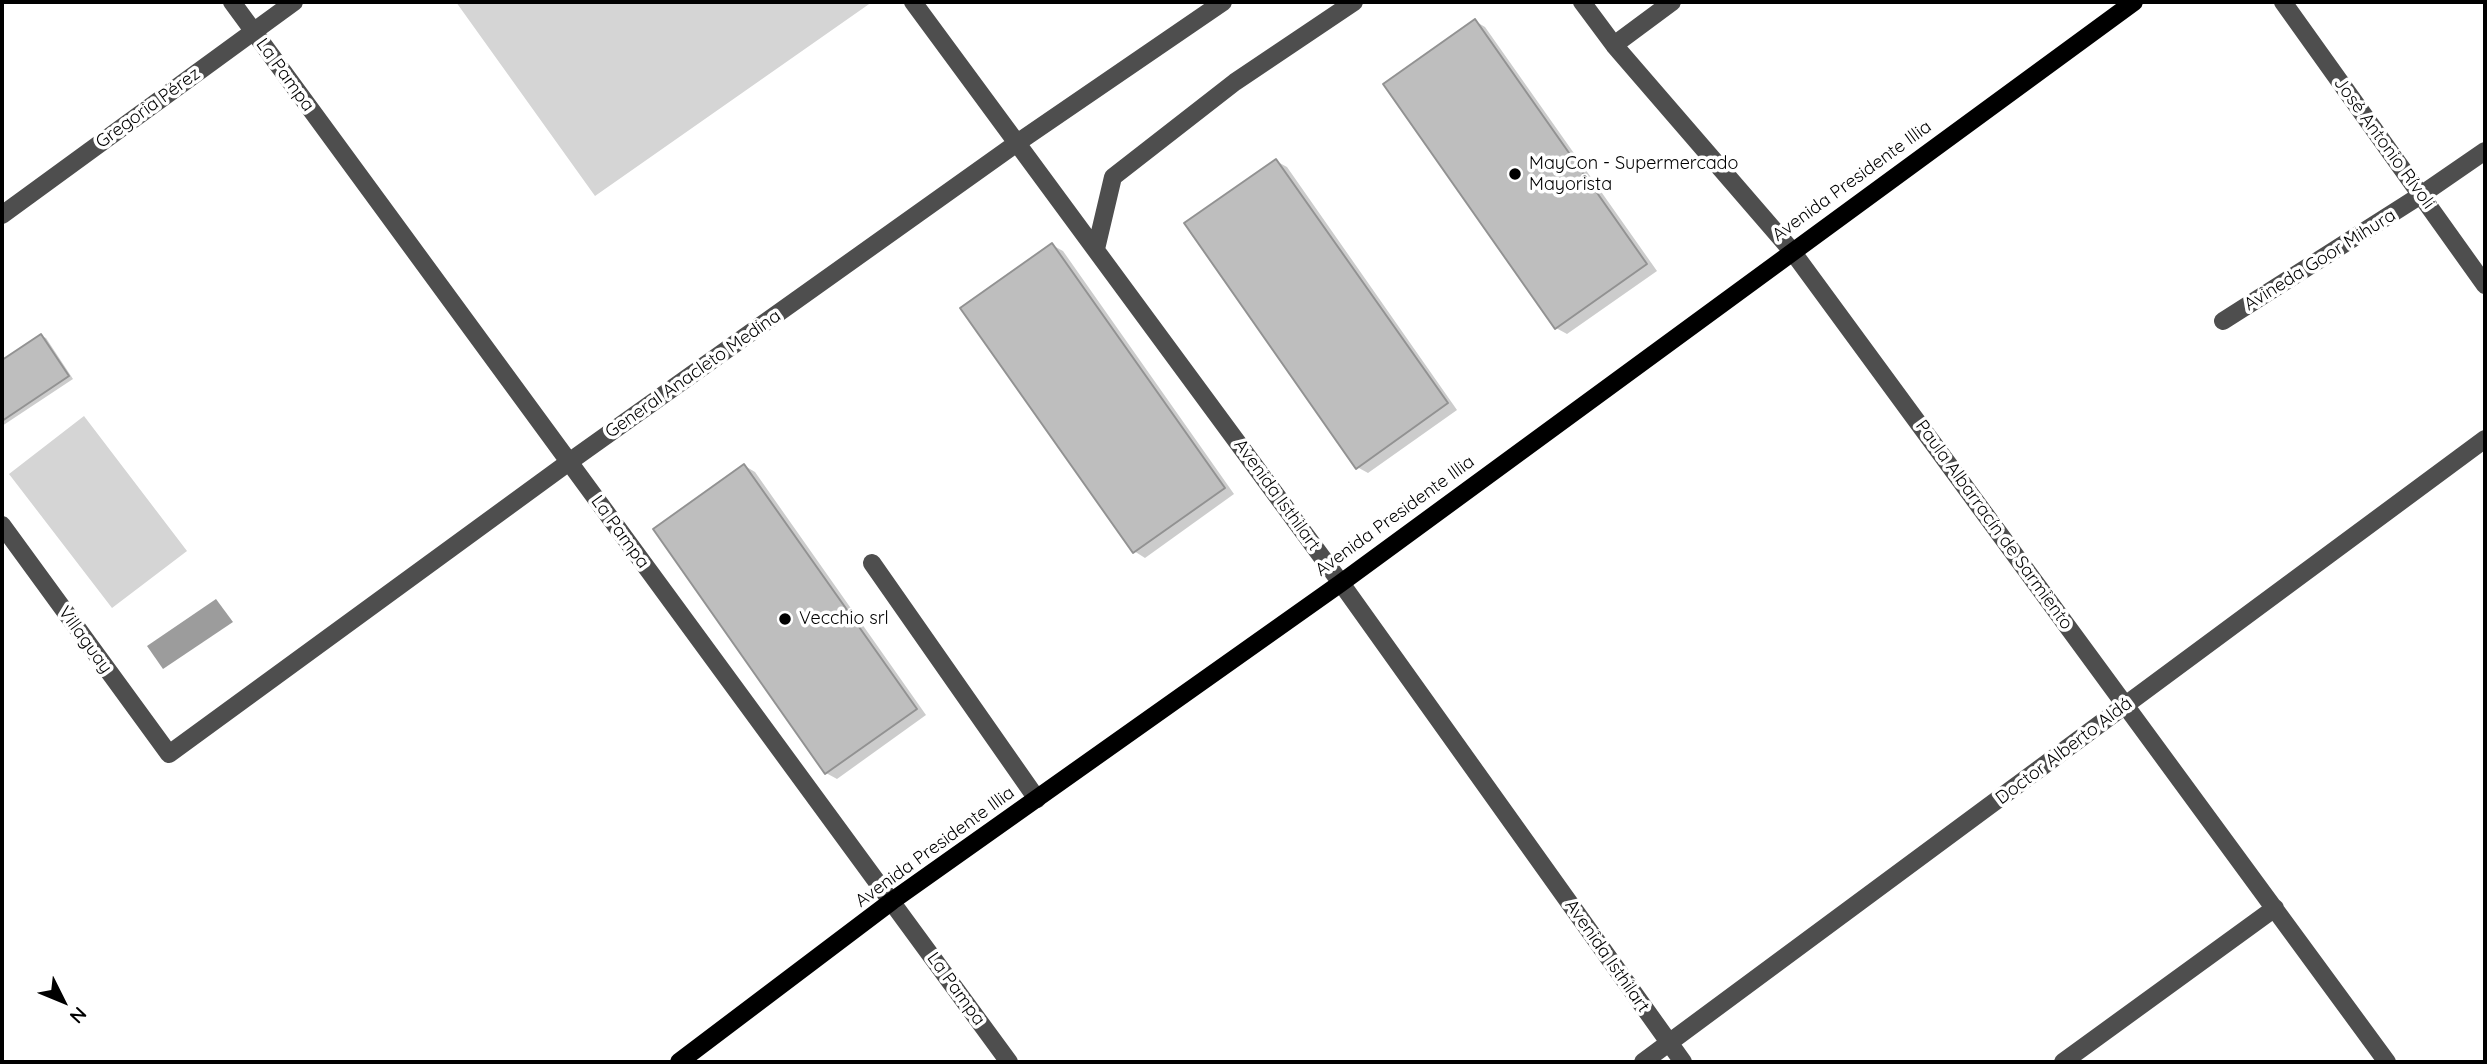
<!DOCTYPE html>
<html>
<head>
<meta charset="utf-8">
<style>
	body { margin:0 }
	#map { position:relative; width:2487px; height:1064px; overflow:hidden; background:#fff; font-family:Quicksand,sans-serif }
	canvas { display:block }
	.frame { position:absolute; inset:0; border:4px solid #000; pointer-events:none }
	.north { position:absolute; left:28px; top:966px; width:70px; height:70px; -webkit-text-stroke:5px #fff; paint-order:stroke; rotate:133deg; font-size:19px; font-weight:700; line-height:28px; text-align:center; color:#000 }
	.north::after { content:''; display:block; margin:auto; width:24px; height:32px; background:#000; clip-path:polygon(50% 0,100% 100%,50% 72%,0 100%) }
</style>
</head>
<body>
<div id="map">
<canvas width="2487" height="1064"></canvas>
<div class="frame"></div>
<div class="north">N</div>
</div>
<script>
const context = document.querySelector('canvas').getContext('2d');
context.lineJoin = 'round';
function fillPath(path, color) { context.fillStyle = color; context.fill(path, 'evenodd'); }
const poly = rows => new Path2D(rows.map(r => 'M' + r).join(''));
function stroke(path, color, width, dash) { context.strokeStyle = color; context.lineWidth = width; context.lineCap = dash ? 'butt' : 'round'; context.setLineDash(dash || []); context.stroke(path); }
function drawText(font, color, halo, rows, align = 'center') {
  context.font = font + ' Quicksand,sans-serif'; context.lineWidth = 7; context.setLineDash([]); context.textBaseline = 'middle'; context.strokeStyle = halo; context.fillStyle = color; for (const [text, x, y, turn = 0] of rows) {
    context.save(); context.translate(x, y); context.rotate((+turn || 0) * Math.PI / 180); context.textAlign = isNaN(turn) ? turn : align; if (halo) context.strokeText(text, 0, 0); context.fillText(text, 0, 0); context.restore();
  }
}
const green = poly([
	[456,2,872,2,595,196],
	[84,416,187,551,112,608,9,474]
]);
const water = poly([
	[216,599,233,622,163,669,147,646]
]);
const shadow = poly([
	[1475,21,1485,27,1657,271,1567,334,1556,328],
	[1276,161,1287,167,1457,410,1368,473,1357,467],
	[1052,245,1063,251,1234,494,1145,558,1134,551],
	[41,336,46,338,73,379,2,426,2,362],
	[745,466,755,472,926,715,837,779,826,773]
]);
const building = poly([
	[1475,19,1647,264,1555,329,1383,84,1475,19],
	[1276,159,1448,403,1356,469,1184,223,1276,159],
	[1052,243,1225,488,1133,553,960,308,1052,243],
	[41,334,69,376,2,421,2,360,41,334],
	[744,464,917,709,825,774,653,529,744,464]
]);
const minor = poly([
	[232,2,1009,1062],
	[913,2,1341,583,1683,1062],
	[1582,2,1614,45,1792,251,2387,1062],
	[2283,2,2485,285],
	[1614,45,1672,2],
	[2,215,294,2],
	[1096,249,1113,177,1235,82,1354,2],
	[2223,321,2421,195,2485,151],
	[2,525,169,754,569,462,1017,143,1223,2],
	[872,563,1037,799],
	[1643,1062,2485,439],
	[2063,1062,2275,908]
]);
const major = poly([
	[679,1062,892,901,1341,583,2134,2]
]);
const markers = [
	[1515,174,7,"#000"],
	[785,619,7,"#000"]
];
const streetNames = [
	["La Pampa",285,75,54],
	["Gregoria Pérez",148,108,-36],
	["José Antonio Rívoli",2384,143,54],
	["Avenida Presidente Illia",1852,181,-36],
	["Avineda Goor Mihura",2320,260,-32],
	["General Anacleto Medina",693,374,-35],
	["Avenida Isthilart",1277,495,54],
	["Avenida Presidente Illia",1395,516,-36],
	["Paula Albarracín de Sarmiento",1994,525,54],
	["La Pampa",620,532,54],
	["Villaguay",85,640,54],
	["Doctor Alberto Aldá",2064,751,-37],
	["Avenida Presidente Illia",935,847,-36],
	["Avenida Isthilart",1607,956,55],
	["La Pampa",956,989,54]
];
const poiNames = [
	["MayCon - Supermercado",1529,164],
	["Mayorista",1529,185],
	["Vecchio srl",799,619]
];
fillPath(green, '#d5d5d5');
fillPath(water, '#9c9c9c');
fillPath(shadow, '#0003');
fillPath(building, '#bebebe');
stroke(building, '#929292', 2);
stroke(minor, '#4e4e4e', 18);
stroke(major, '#000', 18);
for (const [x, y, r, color] of markers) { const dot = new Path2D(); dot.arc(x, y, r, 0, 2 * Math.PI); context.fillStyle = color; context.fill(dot); stroke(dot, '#fff', 2.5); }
drawText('18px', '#000', '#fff', streetNames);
drawText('18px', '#000', '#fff', poiNames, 'left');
</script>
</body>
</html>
